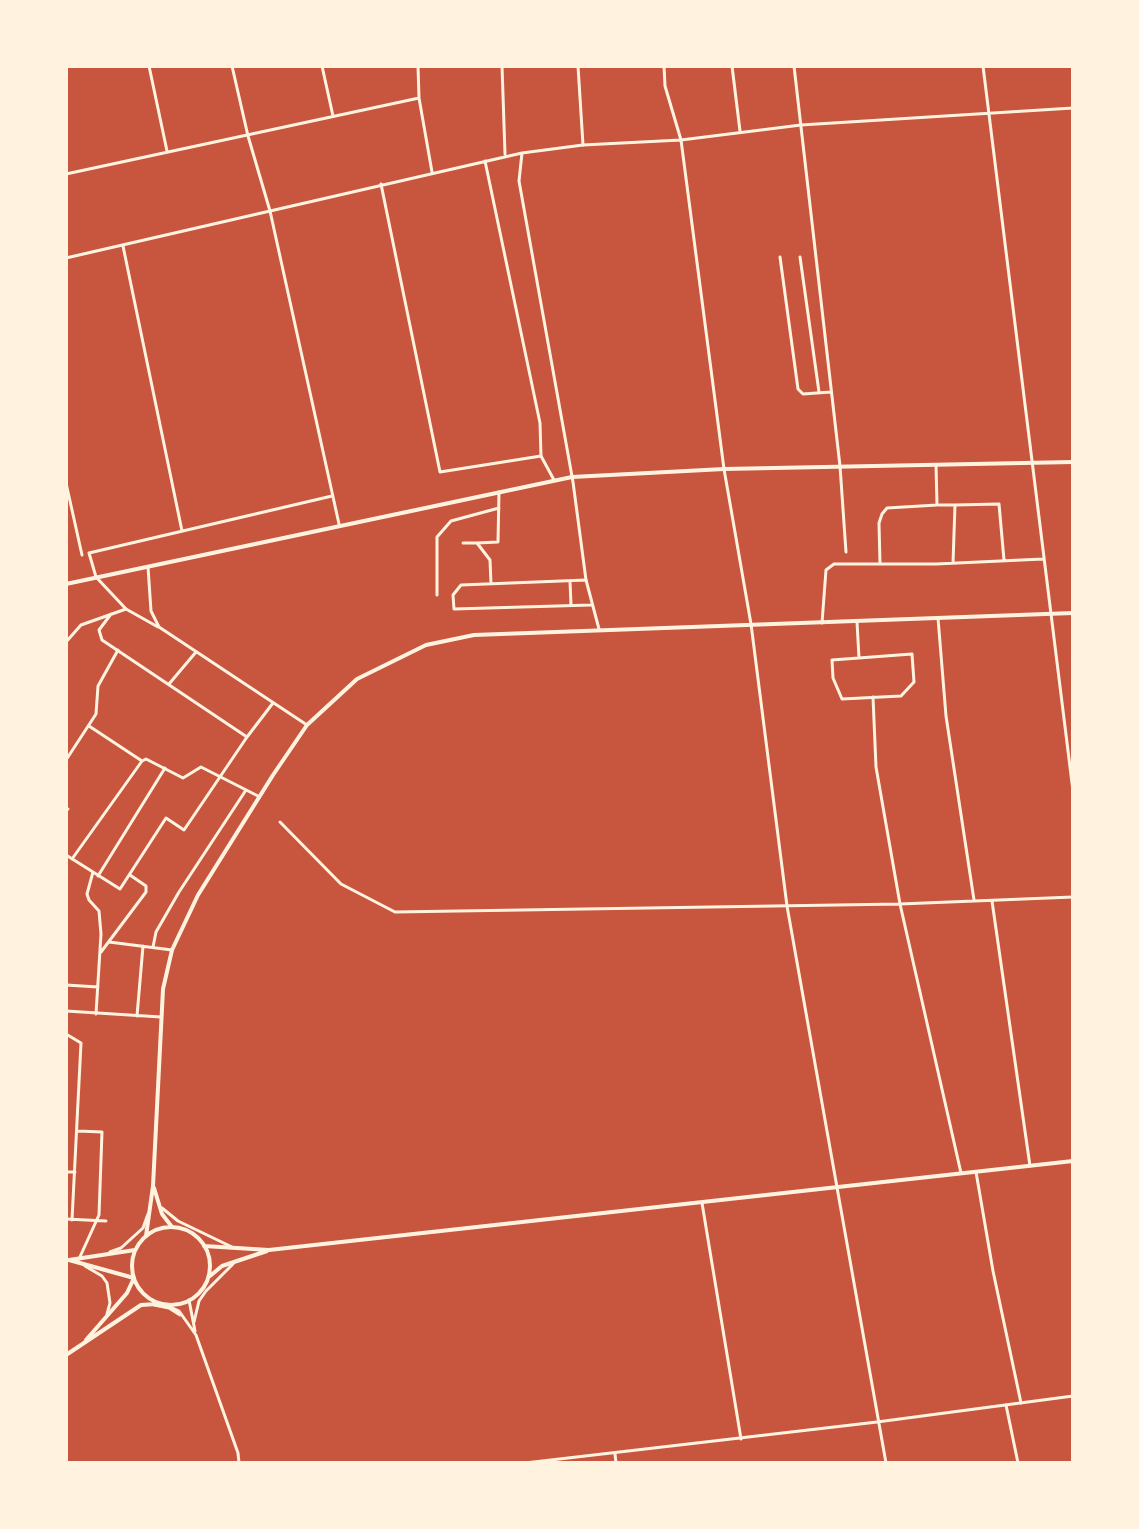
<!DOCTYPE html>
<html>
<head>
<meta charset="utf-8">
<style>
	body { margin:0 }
	#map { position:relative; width:1139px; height:1529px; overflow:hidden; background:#c8553d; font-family:Ubuntu,sans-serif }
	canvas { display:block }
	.frame { position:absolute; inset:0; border:68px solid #fff3e0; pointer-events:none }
</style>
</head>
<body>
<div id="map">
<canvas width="1139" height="1529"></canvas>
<div class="frame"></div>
</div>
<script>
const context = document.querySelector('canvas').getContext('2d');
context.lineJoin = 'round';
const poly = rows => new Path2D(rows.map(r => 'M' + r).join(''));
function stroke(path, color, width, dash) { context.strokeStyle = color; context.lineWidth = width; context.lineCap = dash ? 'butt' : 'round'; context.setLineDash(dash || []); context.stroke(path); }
const minor = poly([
	[149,66,167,151],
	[232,66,248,136,270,211,339,524],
	[322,66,333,116],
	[418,66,419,98,432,172],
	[578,66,583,145],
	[732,66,740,131],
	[794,66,840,466,846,552],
	[983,66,1073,791],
	[66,174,419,98],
	[381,184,440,472,541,456,554,480],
	[123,246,182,531],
	[780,257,798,389,803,394,831,392],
	[800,257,819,392],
	[66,483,82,555],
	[939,505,955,505],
	[463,543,477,543],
	[953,563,955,505,999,504,1004,560],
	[880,564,879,523,882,514,887,508,937,505,936,465],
	[96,577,89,553,332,496],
	[570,581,571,605],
	[491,584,490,560,477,543,498,542,499,492],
	[437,595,437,537,451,521,499,508],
	[591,605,454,609,453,595,461,585,586,580,599,629],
	[111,614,99,630,102,640,247,737,273,703],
	[938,618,946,716,974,900],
	[857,622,859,658],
	[822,623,826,570,834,564,936,564,1043,559],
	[66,642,81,625,126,609],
	[912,654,914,682,901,696,842,699,833,678,832,660,912,654],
	[169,684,196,652],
	[873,697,876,767,900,904,961,1173],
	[89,726,142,761],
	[66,760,96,714,98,686,118,650],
	[66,808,68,809],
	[280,822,341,884,395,912,900,904,1073,897],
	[66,855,120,889,166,818,184,830,247,737],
	[72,859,142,761,146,759,183,778,201,767,258,796],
	[93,872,87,894,89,900,99,911,101,934,96,1014],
	[98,876,165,768],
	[992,901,1030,1166],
	[109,942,172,950],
	[153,947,156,932,179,892,246,790],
	[101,952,146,892,146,886,130,875],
	[66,985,98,987],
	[66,1011,161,1017],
	[137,1016,143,946],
	[66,1034,81,1043,72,1220],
	[78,1131,102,1132,99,1215,79,1259],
	[66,1172,75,1172],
	[976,1172,993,1271,1021,1403],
	[702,1203,741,1439],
	[66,1219,106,1221],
	[1006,1405,1018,1463],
	[615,1454,616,1463]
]);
const tertiary = poly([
	[502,66,505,154],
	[664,66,665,86,681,140,724,469,751,624,787,906,886,1463],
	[522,153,519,181,573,482,586,580],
	[485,161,540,423,541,456],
	[66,258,522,153,583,145,681,140,801,125,1073,108],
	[148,567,151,611,159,627,307,725],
	[96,577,126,609,158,627],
	[162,1208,178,1221,232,1247],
	[110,1252,121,1248,143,1228,148,1214],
	[85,1266,102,1276,107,1283,110,1303,107,1314],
	[189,1300,195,1331],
	[154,1305,169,1308,180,1315],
	[166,1305,179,1311,196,1335,238,1453,239,1463],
	[194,1322,199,1301,206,1291,233,1264],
	[525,1463,877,1422,1073,1396]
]);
const secondary = poly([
	[66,584,572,477,724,469,1073,462],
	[154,1188,162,1214,172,1227],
	'132 1266a39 39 0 1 1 78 0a39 39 0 1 1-78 0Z',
	[146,1236,153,1186,163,989,172,950,198,895,273,775,307,725,357,679,426,645,474,635,1073,613],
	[204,1246,269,1250,1073,1161],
	[210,1276,222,1266,267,1251],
	[86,1340,127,1293,134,1278,69,1260,135,1250],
	[66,1355,141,1305,156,1304]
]);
stroke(minor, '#fff3e0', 3);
stroke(tertiary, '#fff3e0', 3);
stroke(secondary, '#fff3e0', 4);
</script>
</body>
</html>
